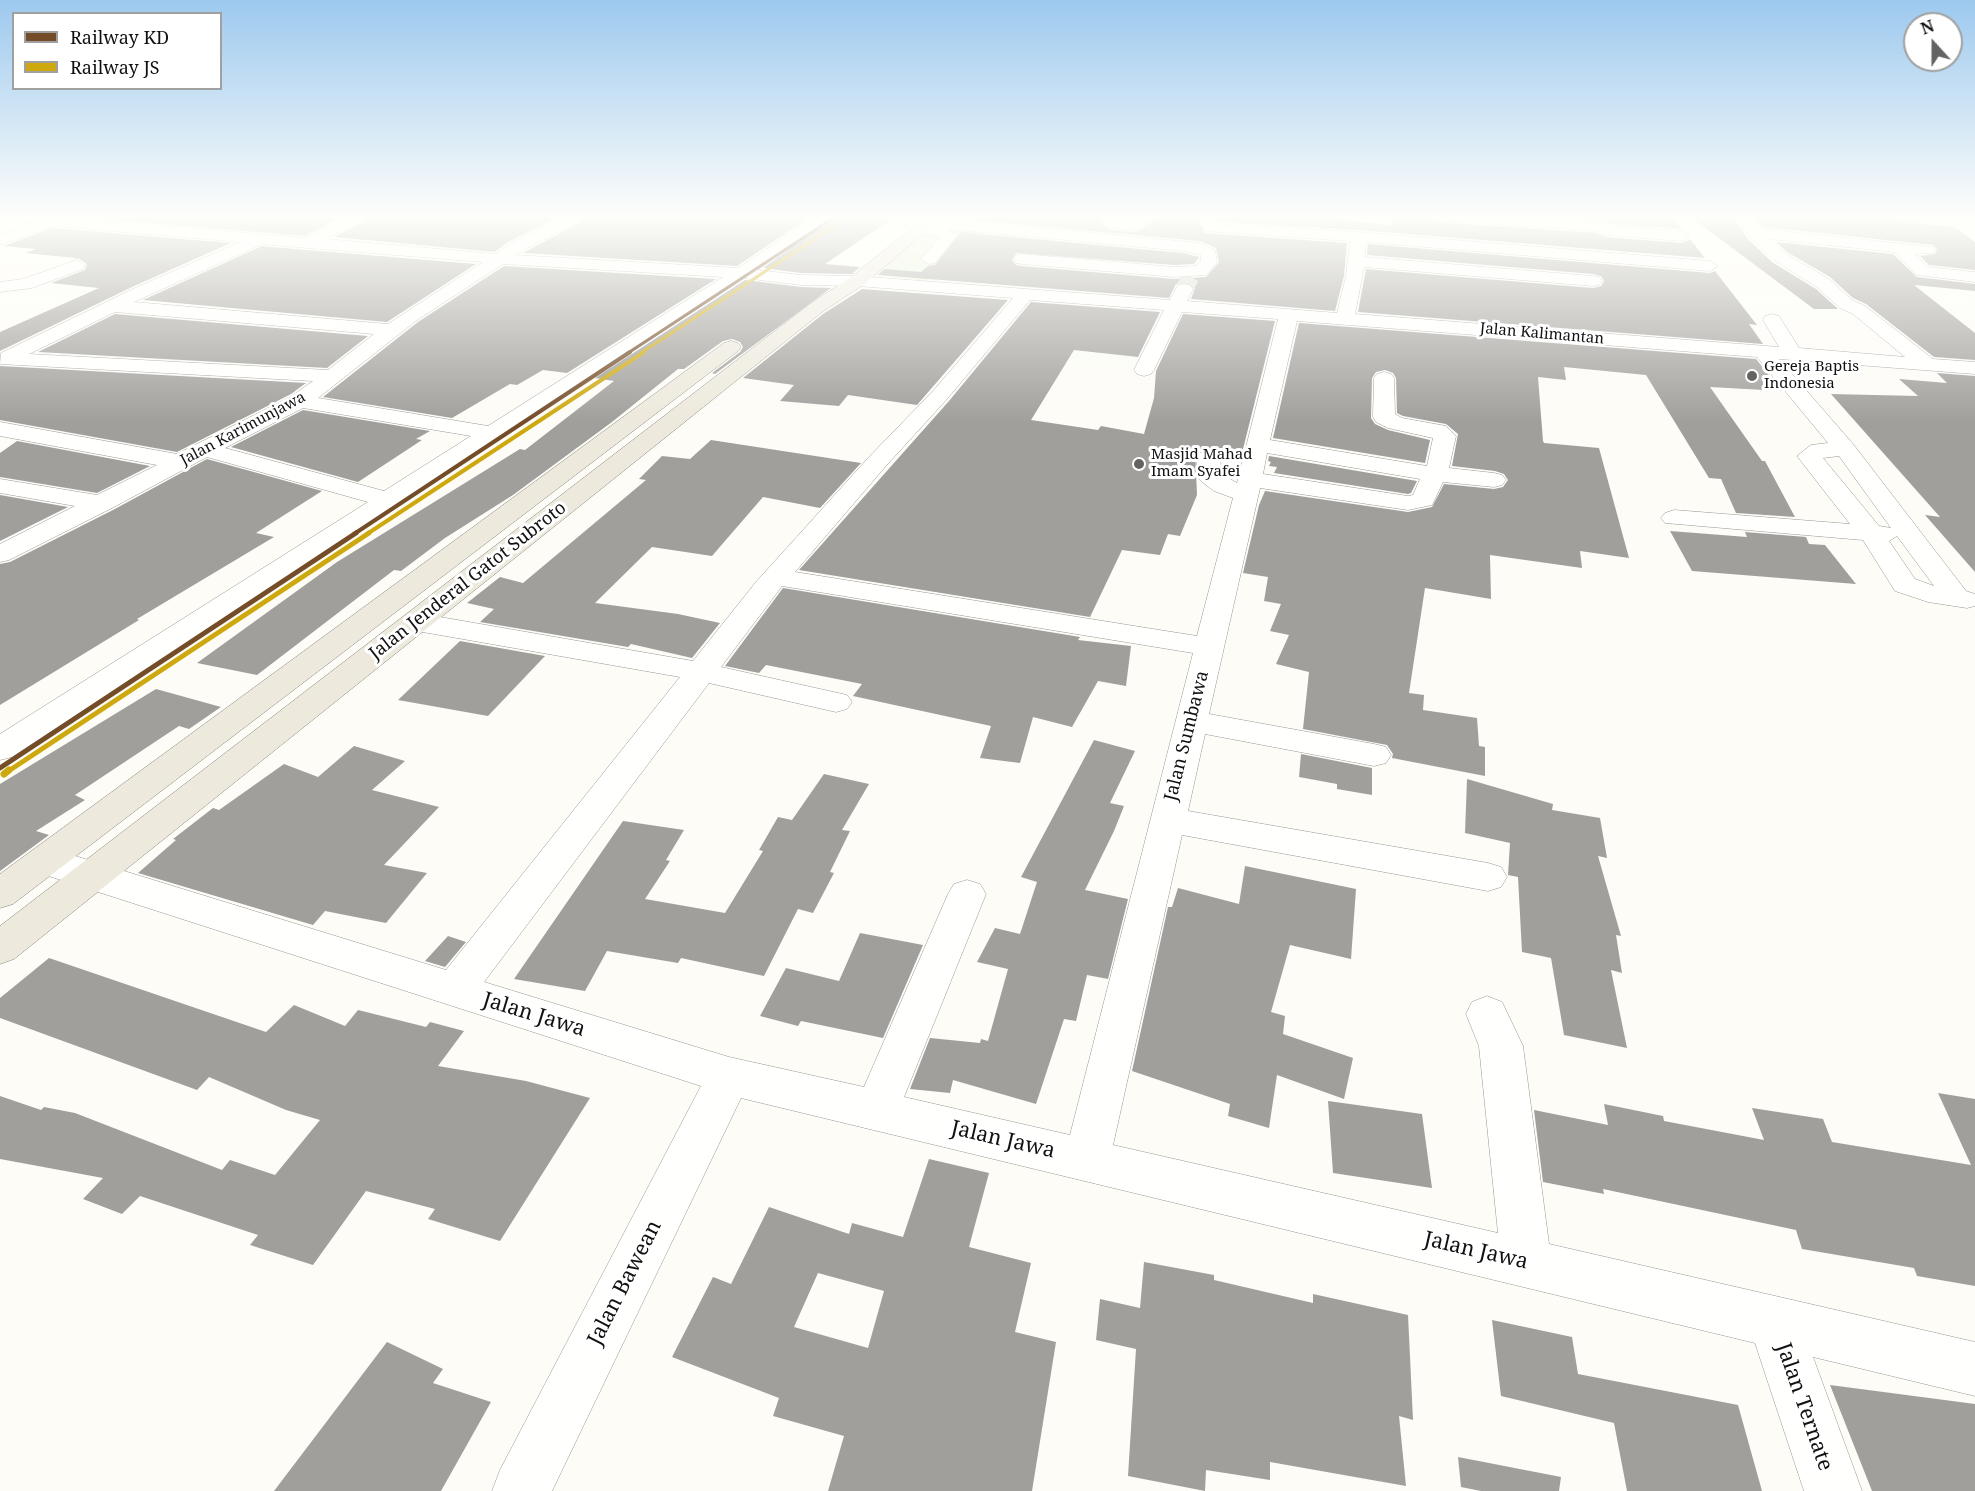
<!DOCTYPE html>
<html>
<head>
<meta charset="utf-8">
<style>
	body { margin:0 }
	#map { position:relative; width:1975px; height:1491px; overflow:hidden; background:#fdfcf7; font-family:"Noto Serif",serif }
	canvas { display:block }
	.legend { position:absolute; left:12px; top:12px; width:210px; height:78px; box-sizing:border-box; background:#fff; border:2px solid #a0a0a0; margin:0; padding:8px 10px; list-style:none; font-size:18px; color:#111 }
	.legend li { display:flex; align-items:center; gap:12px; height:30px }
	.legend b { width:30px; border:2px solid #a0a0a0 }
	.north { position:absolute; left:1903px; top:12px; width:60px; height:60px; box-sizing:border-box; background:#fff; border:2px solid #a0a0a0; border-radius:50%; rotate:339deg; font-size:16px; font-weight:700; line-height:24px; text-align:center; color:#111 }
	.north::after { content:''; display:block; margin:auto; width:21px; height:27px; background:#646362; clip-path:polygon(50% 0,100% 100%,50% 72%,0 100%) }
</style>
</head>
<body>
<div id="map">
<canvas width="1975" height="1491"></canvas>
<ul class="legend">
<li><b style="height:8px;background:#744c28"></b>Railway KD</li>
<li><b style="height:8px;background:#cda80e"></b>Railway JS</li>
</ul>
<div class="north">N</div>
</div>
<script>
const context = document.querySelector('canvas').getContext('2d');
context.lineJoin = 'round';
function fillPath(path, color) { context.fillStyle = color; context.fill(path, 'evenodd'); }
const poly = rows => new Path2D(rows.map(r => 'M' + r).join(''));
function stroke(path, color, width, dash) { context.strokeStyle = color; context.lineWidth = width; context.lineCap = dash ? 'butt' : 'round'; context.setLineDash(dash || []); context.stroke(path); }
function drawText(font, color, halo, rows, align = 'center') {
  context.font = font + ' "Noto Serif",serif'; context.lineWidth = 6; context.setLineDash([]); context.textBaseline = 'middle'; context.strokeStyle = halo; context.fillStyle = color; for (const [text, x, y, turn = 0] of rows) {
    context.save(); context.translate(x, y); context.rotate((+turn || 0) * Math.PI / 180); context.textAlign = isNaN(turn) ? turn : align; if (halo) context.strokeText(text, 0, 0); context.fillText(text, 0, 0); context.restore();
  }
}
const green = poly([
	[932,223,983,227,928,281,869,274]
]);
const building = poly([
	[85,215,346,215,305,236,80,217],
	[370,215,563,215,508,242,495,252,334,237,367,220],
	[587,215,742,216,813,215,737,266,523,253,584,220],
	[836,215,898,215,825,264,860,267,852,274,801,273,763,268],
	[979,215,1137,215,1132,218,1110,216,1100,222,1110,230,1136,232,1163,215,1196,215,1205,233,1347,243,1344,276,1335,311,1191,299,1195,288,1190,283,1184,282,1176,284,1169,298,878,275,885,269,921,272,928,266,935,265,961,232,1183,253,1199,257,1194,264,1174,265,1016,253,1012,260,1016,265,1022,266,1174,279,1206,277,1219,262,1216,248,1200,241,974,220],
	[1215,215,1340,215,1342,220,1392,225,1394,215,1426,215,1436,222,1597,233,1605,237,1682,243,1690,239,1705,258,1358,230,1218,222],
	[1525,215,1671,215,1682,229,1611,224,1603,220],
	[1688,215,1732,215,1747,238,1772,262,1816,289,1838,309,1814,309],
	[1753,215,1891,215,1901,222,1955,227,1975,242,1975,270,1929,265,1920,256,1935,254,1937,249,1933,245,1763,227],
	[52,228,231,243,132,287,0,351,0,332,99,288,51,283,85,270,87,264,78,258,68,261,76,258,25,253,36,249,4,246],
	[1776,242,1893,254,1917,277,1975,284,1975,291,1914,285,1975,333,1975,360,1934,357,1866,304,1853,298,1830,277,1787,252],
	[1368,244,1710,273,1715,271,1757,325,1749,324,1763,344,1358,312,1366,269,1593,288,1601,286,1604,281,1601,276,1593,274,1367,255],
	[262,246,307,250,476,264,387,322,143,300],
	[504,266,716,279,567,373,543,370,517,385,510,384,452,418,323,397,418,322],
	[745,280,801,287,831,288,715,374,712,373,740,352,743,347,740,342,732,339,723,341,684,369,678,369,612,422,513,495,445,538,401,571,394,570,257,675,197,663,337,562,520,449,525,450,614,381,595,378],
	[862,289,1008,300,917,405,848,395,839,406,780,401,794,385,743,378,823,314],
	[1031,302,1160,312,1138,357,1074,350,1031,420,1098,430,1101,426,1144,434,1154,398,1156,371,1183,314,1275,321,1241,457,1209,449,1195,449,1197,495,1180,536,1168,534,1160,555,1122,550,1090,617,799,570,949,401],
	[115,314,368,336,327,368,38,352],
	[1299,323,1756,359,1782,391,1710,387,1762,461,1765,461,1795,517,1736,513,1721,479,1709,478,1646,375,1564,367,1566,380,1538,377,1543,441,1544,443,1599,448,1629,558,1580,551,1582,568,1490,555,1491,599,1425,588,1409,693,1424,695,1423,710,1477,718,1479,746,1485,747,1485,776,1392,758,1393,754,1387,745,1303,729,1309,672,1276,664,1289,635,1270,631,1281,604,1264,601,1268,577,1243,573,1259,505,1265,491,1408,512,1432,507,1444,484,1494,489,1503,487,1508,480,1504,474,1495,471,1452,466,1458,434,1446,424,1403,416,1397,413,1396,378,1393,373,1385,370,1376,372,1372,378,1371,418,1375,424,1388,430,1430,440,1425,463,1273,438],
	[0,366,306,383,291,394,177,452,0,420],
	[1937,373,1975,376,1975,572,1925,515,1940,517,1831,394,1918,396,1899,379,1947,383],
	[303,410,430,431,416,439,422,440,358,482,231,447],
	[711,440,861,463,820,508,763,497,712,556,652,547,595,603,678,614,720,623,692,658,631,644,628,647,480,622,494,609,467,603,500,577,523,583,646,480,639,479,662,456,690,459],
	[17,441,150,466,97,493,0,477,0,453],
	[1269,456,1417,481,1411,493,1408,494,1274,473,1277,467,1269,466,1271,462,1268,461],
	[207,459,322,491,256,533,274,537,137,619,139,620,0,705,0,564,10,562,113,510],
	[0,495,68,507,0,541],
	[1670,531,1747,537,1745,532,1806,537,1809,544,1825,545,1856,584,1692,571],
	[783,588,1080,637,1078,640,1131,646,1126,686,1098,681,1072,727,1033,717,1020,763,980,758,991,726,853,696,862,684,766,665,759,673,725,666],
	[460,641,545,656,488,716,398,700],
	[156,689,221,707,189,729,179,726,75,795,85,800,36,831,49,835,0,871,0,784],
	[1094,740,1135,751,1110,803,1124,806,1114,831,1085,890,1128,899,1108,979,1087,975,1076,1021,1064,1019,1036,1104,953,1080,950,1093,910,1089,930,1038,980,1043,981,1039,988,1041,1008,969,977,962,995,928,1020,934,1037,882,1021,877],
	[354,746,405,761,372,790,439,807,384,865,427,873,386,923,325,911,313,925,138,873,176,840,173,839,213,808,219,810,284,764,318,777],
	[1301,754,1372,768,1372,795,1337,789,1337,784,1299,777],
	[824,774,869,784,842,830,850,831,830,872,834,873,813,913,798,909,764,976,681,958,678,963,607,951,585,991,514,979,623,821,684,830,666,860,670,861,645,899,725,913,763,851,759,850,778,817,792,820],
	[1467,779,1553,804,1552,810,1600,818,1607,858,1598,856,1621,936,1616,935,1622,973,1611,970,1627,1048,1564,1035,1551,958,1522,952,1518,877,1508,875,1510,843,1465,833],
	[1245,866,1356,889,1351,959,1290,945,1271,1012,1285,1016,1283,1034,1353,1058,1344,1099,1277,1075,1269,1128,1228,1116,1230,1104,1132,1071,1168,907,1172,907,1178,888,1239,904],
	[860,933,923,945,883,1038,801,1021,798,1026,760,1016,786,968,839,981],
	[448,936,466,942,445,967,425,961],
	[49,958,266,1032,294,1005,345,1026,358,1010,426,1027,430,1022,464,1031,438,1066,526,1081,590,1098,500,1241,428,1219,435,1209,366,1191,313,1265,250,1245,258,1235,140,1196,122,1214,83,1199,103,1178,0,1159,0,1096,41,1110,44,1107,75,1113,222,1170,230,1160,275,1175,320,1120,286,1110,209,1077,197,1090,0,1018,0,998],
	[1938,1093,1975,1099,1975,1286,1917,1276,1914,1268,1802,1249,1796,1230,1603,1189,1604,1194,1543,1182,1534,1110,1608,1125,1604,1104,1663,1116,1664,1121,1764,1140,1752,1108,1823,1119,1832,1142,1971,1165],
	[1328,1101,1422,1114,1432,1188,1333,1173],
	[929,1159,989,1173,969,1247,1031,1263,1015,1332,1056,1342,1032,1491,828,1491,844,1436,773,1416,779,1398,672,1357,713,1277,731,1284,769,1207,849,1234,852,1223,903,1237],
	[818,1273,884,1291,868,1348,794,1327],
	[1144,1262,1214,1275,1214,1280,1313,1303,1313,1294,1408,1315,1413,1420,1399,1416,1406,1486,1270,1462,1270,1480,1206,1470,1205,1491,1128,1476,1136,1349,1096,1340,1100,1299,1140,1308],
	[1492,1320,1572,1337,1578,1374,1738,1405,1762,1491,1627,1491,1614,1423,1501,1396],
	[387,1342,443,1369,433,1383,491,1402,441,1491,274,1491],
	[1830,1385,1975,1404,1975,1491,1872,1491],
	[1458,1457,1561,1477,1559,1491,1481,1491,1461,1487]
]);
const minorTunnel = poly([
	[1184,289,1191,277]
]);
const minor = poly([
	[0,215,36,215,305,238,350,215,368,215,366,218,326,239,496,254,509,244,567,215,585,215,583,218,515,255,738,268,817,215,834,215,757,270,801,275,857,276,1170,300,1178,285,1184,284,1190,285,1193,289,1187,301,1337,313,1346,276,1350,241,1205,231,1198,215,1213,215,1216,224,1358,232,1710,261,1718,266,1710,271,1366,242,1365,257,1593,276,1599,277,1602,281,1599,285,1593,286,1364,267,1355,314,1779,347,1763,320,1765,316,1772,314,1779,316,1799,348,1905,357,1853,314,1840,308,1817,287,1774,260,1749,236,1734,215,1750,215,1762,229,1933,247,1935,250,1933,253,1915,254,1928,267,1975,272,1975,282,1917,275,1894,252,1770,239,1786,254,1829,279,1852,300,1865,306,1933,359,1975,362,1975,374,1779,359,1853,444,1966,591,1975,594,1975,606,1967,608,1928,602,1895,591,1863,540,1665,523,1661,518,1665,513,1674,510,1850,524,1797,456,1811,445,1828,443,1757,357,1297,321,1270,440,1427,466,1433,438,1388,428,1376,422,1373,417,1374,378,1377,374,1384,372,1391,374,1394,378,1395,414,1402,418,1446,426,1456,436,1449,468,1494,473,1502,475,1506,480,1502,485,1494,487,1443,482,1432,505,1408,510,1260,488,1209,714,1374,744,1386,747,1391,755,1386,763,1374,766,1205,734,1188,811,1488,863,1501,867,1507,877,1501,887,1488,891,1182,835,1113,1145,1498,1233,1479,1046,1466,1014,1472,1002,1487,996,1502,1002,1523,1046,1549,1244,1975,1342,1975,1396,1813,1357,1862,1491,1804,1491,1755,1343,741,1098,552,1491,492,1491,500,1470,701,1086,33,871,28,861,33,851,46,847,446,970,680,677,417,631,407,628,403,622,407,616,417,613,693,661,756,582,869,457,933,391,1013,298,857,286,801,285,744,278,12,757,0,760,0,734,368,502,207,457,112,508,9,560,0,562,0,544,75,506,0,493,0,479,97,495,157,465,0,436,0,422,177,454,292,396,313,381,0,364,1,353,133,289,240,242,52,226,0,245,0,235,31,223,0,219,0,215],
	[262,244,307,248,483,262,388,324,134,302,262,244],
	[503,264,723,277,488,426,318,398,417,320,503,264],
	[1030,300,1164,310,1134,370,1137,374,1144,376,1151,374,1154,370,1182,312,1278,319,1237,483,1222,474,1220,458,1216,453,1208,451,1200,453,1196,458,1198,477,1202,482,1214,491,1233,498,1197,636,795,572,885,467,947,399,1030,300],
	[115,312,374,334,328,370,29,354,115,312],
	[303,408,471,436,384,491,225,448,303,408],
	[1267,453,1420,479,1413,495,1408,496,1263,474,1267,453],
	[1839,456,1891,528,1879,526,1823,458,1839,456],
	[1897,536,1934,586,1915,579,1889,541,1897,536],
	[782,586,1193,653,1070,1135,904,1097,986,894,980,884,967,880,954,884,948,894,864,1087,729,1057,484,982,709,683,836,712,847,709,852,702,847,695,721,667,782,586],
	[902,215,1200,243,1215,250,1217,262,1206,275,1174,277,1022,264,1016,263,1014,259,1016,255,1022,254,1174,267,1195,266,1201,261,1201,255,1183,251,948,229,957,236,935,263,929,264,921,259,940,237,915,231,912,228,914,226,897,223,894,220,902,215],
	[1141,215,1161,215,1136,230,1110,228,1102,223,1110,218,1132,220,1141,215],
	[1428,215,1495,215,1603,222,1610,226,1682,231,1690,236,1682,241,1605,235,1598,231,1436,220,1428,215],
	[1893,215,1975,216,1975,226,1901,220,1893,215],
	[77,260,85,265,83,269,32,288,0,292,0,282,23,279,77,260]
]);
const major = poly([
	[928,215,945,215,863,285,822,312,14,959,0,964,0,926,810,304,851,277,928,215],
	[731,341,738,343,741,347,738,351,13,904,0,908,0,874,724,343,731,341]
]);
const rail1Far2 = poly([
	[628,353,838,215]
]);
const rail1Far1 = poly([
	[354,534,630,352]
]);
const rail1 = poly([
	[0,768,356,533]
]);
const rail2Far3 = poly([
	[641,353,842,221]
]);
const rail2Far2 = poly([
	[367,534,644,352]
]);
const rail2Far1 = poly([
	[7,772,369,533]
]);
const rail2 = poly([
	[4,774,9,770]
]);
const markers = [
	[1752,376,6,"#646362"],
	[1139,464,6,"#646362"]
];
const farStreetnames = [
	["Jalan Kalimantan",1542,334,5],
	["Jalan Karimunjawa",243,429,-28]
];
const farPoinames = [
	["Gereja Baptis",1764,367],
	["Indonesia",1764,384],
	["Masjid Mahad",1151,455],
	["Imam Syafei",1151,472]
];
const streetNames = [
	["Jalan Jenderal Gatot Subroto",468,581,-38],
	["Jalan Sumbawa",1187,736,-76]
];
const nearStreetnames = [
	["Jalan Jawa",534,1015,17],
	["Jalan Jawa",1003,1140,13],
	["Jalan Jawa",1476,1251,13],
	["Jalan Bawean",625,1283,-63],
	["Jalan Ternate",1804,1407,71]
];
fillPath(green, '#e7f3d7');
fillPath(building, '#a19f9c');
stroke(minorTunnel, '#dad9d4', 17, [17, 8]);
stroke(minor, '#979795', 1);
stroke(major, '#858482', 1);
fillPath(minor, '#fffffe');
fillPath(major, '#ede9dc');
stroke(rail1Far2, '#744c28', 3);
stroke(rail1Far1, '#744c28', 4);
stroke(rail1, '#744c28', 5);
stroke(rail2Far3, '#cda80e', 3);
stroke(rail2Far2, '#cda80e', 4);
stroke(rail2Far1, '#cda80e', 5);
stroke(rail2, '#cda80e', 7);
const sky = context.createLinearGradient(0, 0, 0, 423);
sky.addColorStop(0, '#9dc9ee');
sky.addColorStop(0.51, '#fefefb');
sky.addColorStop(1, '#fefefb00');
context.fillStyle = sky;
context.fillRect(0, 0, 1975, 423);
for (const [x, y, r, color] of markers) { const dot = new Path2D(); dot.arc(x, y, r, 0, 2 * Math.PI); context.fillStyle = color; context.fill(dot); stroke(dot, '#fff', 2); }
drawText('15px', '#111', '#fff', farStreetnames);
drawText('15px', '#111', '#fff', farPoinames, 'left');
drawText('18px', '#111', '#fff', streetNames);
drawText('21px', '#111', '#fff', nearStreetnames);
</script>
</body>
</html>
